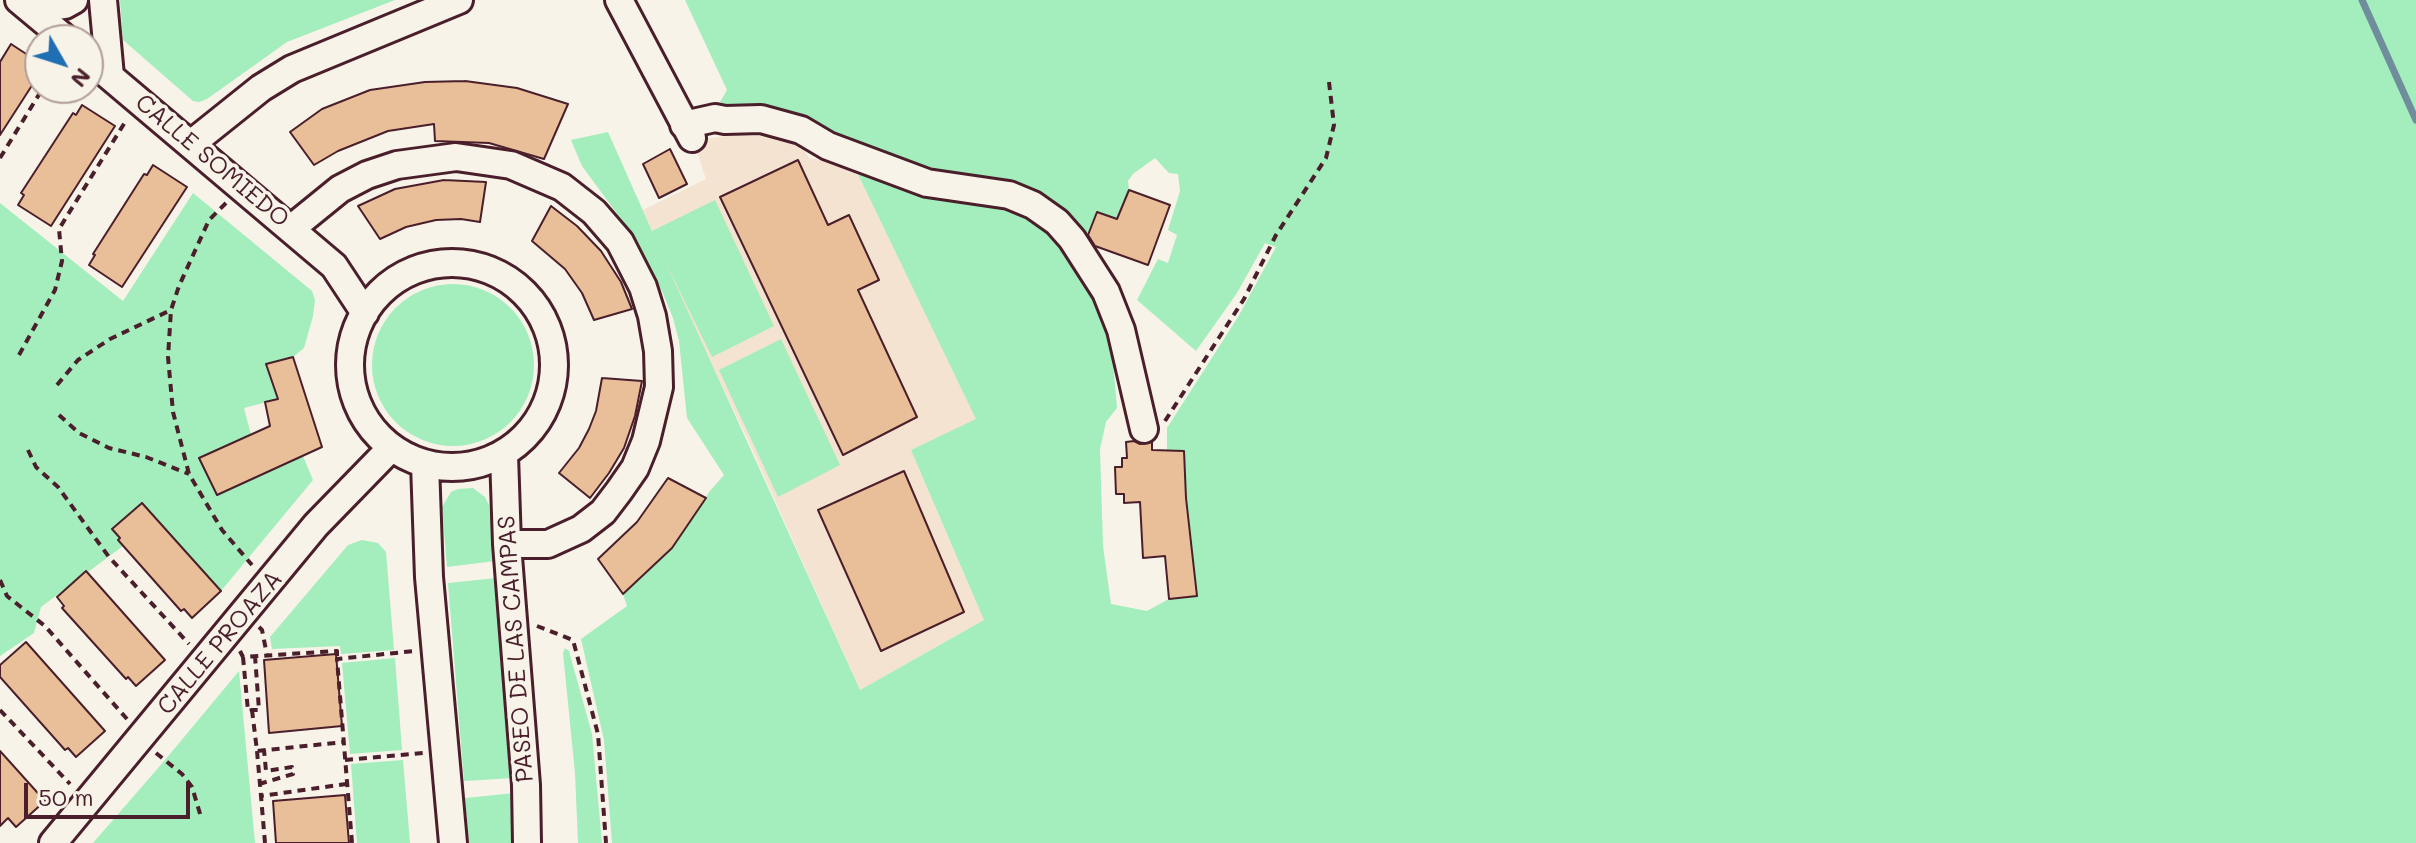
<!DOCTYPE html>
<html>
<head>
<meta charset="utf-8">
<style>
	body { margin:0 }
	#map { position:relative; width:2416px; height:843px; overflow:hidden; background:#f7f3e8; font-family:Mali,sans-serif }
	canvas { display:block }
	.north { position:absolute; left:24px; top:24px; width:80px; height:80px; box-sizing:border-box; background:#f7f3e8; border:2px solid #b29e9c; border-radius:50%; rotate:129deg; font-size:22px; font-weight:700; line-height:32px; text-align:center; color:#4a1f2b }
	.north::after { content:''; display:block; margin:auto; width:28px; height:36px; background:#1f6fb2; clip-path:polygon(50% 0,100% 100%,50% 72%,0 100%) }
	.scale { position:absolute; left:24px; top:783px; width:166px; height:36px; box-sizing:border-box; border:4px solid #4a1f2b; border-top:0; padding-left:10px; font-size:24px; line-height:28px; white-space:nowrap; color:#4a1f2b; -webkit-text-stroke:6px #f7f3e8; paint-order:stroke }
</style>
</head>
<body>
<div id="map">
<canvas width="2416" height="843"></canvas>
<div class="north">N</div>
<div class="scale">50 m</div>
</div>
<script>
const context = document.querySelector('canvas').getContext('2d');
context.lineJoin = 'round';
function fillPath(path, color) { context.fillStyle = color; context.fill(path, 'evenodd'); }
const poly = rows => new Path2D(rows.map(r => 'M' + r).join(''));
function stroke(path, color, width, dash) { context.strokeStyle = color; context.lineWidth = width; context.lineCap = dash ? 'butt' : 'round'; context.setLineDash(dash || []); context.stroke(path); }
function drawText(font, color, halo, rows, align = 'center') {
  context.font = font + ' Mali,sans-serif'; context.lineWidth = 7; context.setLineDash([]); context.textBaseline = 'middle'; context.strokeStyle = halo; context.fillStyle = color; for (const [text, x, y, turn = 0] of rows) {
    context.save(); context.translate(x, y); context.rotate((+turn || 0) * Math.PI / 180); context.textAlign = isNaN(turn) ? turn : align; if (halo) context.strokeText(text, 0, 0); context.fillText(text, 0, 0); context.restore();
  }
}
const built = poly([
	[737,135,784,137,800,143,809,158,854,166,977,420,911,450,984,620,860,690,748,440,687,312,643,210,706,179,693,140]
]);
const green = poly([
	[120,0,395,0,287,42,207,99,199,102,193,101,123,40],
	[685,0,2416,0,2416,843,612,843,604,740,581,639,627,606,623,594,672,548,710,491,724,475,687,418,679,341,673,318,662,291,632,234,582,166,571,140,608,132,652,231,715,200,774,326,712,357,665,261,860,690,984,620,911,450,976,419,854,166,919,192,1005,204,1027,212,1048,228,1062,244,1098,299,1111,338,1117,408,1106,422,1100,449,1103,546,1111,604,1147,611,1169,599,1197,595,1186,498,1184,452,1167,451,1167,428,1238,317,1276,247,1265,243,1237,293,1196,351,1137,300,1158,259,1168,263,1177,235,1168,230,1180,191,1178,174,1169,173,1155,158,1133,174,1128,181,1129,190,1117,219,1097,212,1085,242,1040,196,1010,185,944,178,918,172,856,148,821,124,774,108,728,108,720,102,727,90],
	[193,193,312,291,315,300,313,316,304,348,293,357,266,365,278,399,244,408,251,435,200,459,217,495,303,456,313,480,221,591,142,503,113,529,123,546,41,607,34,633,0,656,0,203,123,301],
	'372 365a81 81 0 1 1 162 0a81 81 0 1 1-162 0Z',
	[781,339,840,465,778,497,719,370],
	[473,488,485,497,489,505,495,561,447,567,442,507,451,492,458,489],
	[362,540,378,543,386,552,394,650,341,654,340,646,272,649,270,637,348,545],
	[497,578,514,778,464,781,448,583],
	[565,648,569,651,592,734,602,843,578,843,575,773,563,653],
	[395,658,402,750,350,754,342,663],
	[239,671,255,843,93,843,165,760],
	[403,760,410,843,357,843,351,764],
	[515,793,518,843,469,843,465,798]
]);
const stream = poly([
	[2362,0,2416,120]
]);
const building = poly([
	[11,44,40,63,40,73,0,135,0,62,11,44],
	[465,81,517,88,568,104,544,159,489,143,435,141,434,124,388,131,338,151,314,165,290,132,322,109,370,90,425,82,465,81],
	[82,105,115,126,51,226,18,205,24,195,21,193,73,113,76,115,82,105],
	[670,149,687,184,659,198,643,164,670,149],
	[798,160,828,225,849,215,879,280,858,290,917,417,843,455,720,197,798,160],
	[153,165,187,187,122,287,89,265,95,255,93,254,144,174,147,175,153,165],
	[444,180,486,182,480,222,461,219,436,220,406,227,380,239,358,206,395,189,444,180],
	[1129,190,1170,205,1148,265,1095,246,1088,235,1097,212,1117,219,1129,190],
	[551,206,577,226,601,251,621,282,632,309,594,320,582,293,565,269,532,241,551,206],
	[293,357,322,447,217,495,199,458,270,426,265,402,278,399,266,364,293,357],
	[602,378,642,381,635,416,624,448,609,473,590,498,559,473,579,448,589,429,596,411,602,378],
	[1134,441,1140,444,1152,442,1152,450,1184,451,1186,498,1197,596,1169,599,1165,556,1143,558,1140,502,1124,503,1124,494,1116,494,1115,467,1122,467,1122,458,1127,458,1126,442,1134,441],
	[904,471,964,612,881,651,818,510,904,471],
	[668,478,706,498,672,548,623,594,598,559,637,522,668,478],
	[142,503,221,591,192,618,184,609,181,611,118,540,120,538,112,529,142,503],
	[86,571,165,660,136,686,128,677,126,679,62,608,64,606,57,597,86,571],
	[26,642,105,731,76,757,68,748,65,750,0,677,0,665,26,642],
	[336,654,342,726,269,733,264,660,336,654],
	[0,751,45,801,16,827,8,818,0,826,0,751],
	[345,795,349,843,276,843,273,801,345,795]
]);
const path = poly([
	[0,158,43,88],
	[226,203,209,220,179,286,171,310,168,357,173,412,189,474,222,530,252,565],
	[19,355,55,290,62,261,59,229,127,119],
	[57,385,78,360,110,339,171,310],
	[59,415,79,433,109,448,146,457,189,474],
	[1165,421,1244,299,1276,235,1326,158,1334,125,1329,82],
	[28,450,36,467,58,487,109,557,189,644],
	[0,580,7,596,45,626,127,719],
	[537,626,573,640,598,734,606,843],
	[259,627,262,630,267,655],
	[240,651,243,657,337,651,337,659],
	[243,657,248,711,252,710,259,710,255,656],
	[0,710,70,784],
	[252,710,257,751,344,742],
	[257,751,261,796],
	[156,753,182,774,192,787,201,817],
	[345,760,423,753],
	[259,784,293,774,292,767,266,771,264,750],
	[265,843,261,796,346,784],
	[352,843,337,659,414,651]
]);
const minor = poly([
	[19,0,67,40],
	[103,0,110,76],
	[619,0,692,138],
	[31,10,65,5,74,0],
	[88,58,334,266,365,313],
	[684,125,715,118,725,120,761,119,801,130,828,146,927,183,1009,195,1033,205,1057,222,1072,239,1106,292,1121,330,1144,429],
	[191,144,261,88,292,69,459,0],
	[292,228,340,189,367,175,397,165,456,157,511,165,562,187,594,212,620,242,643,287,652,316,658,351,659,387,646,441,635,468,619,491,603,512,581,529,548,544,507,544],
	'350 365a102 102 0 1 1 204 0a102 102 0 1 1-204 0Z',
	[504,455,507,544,526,785,527,843],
	[425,464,429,577,453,843],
	[53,843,316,525,391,448]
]);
const streetNames = [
	["CALLE SOMIEDO",212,161,40],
	["CALLE PROAZA",220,643,-50],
	["PASEO DE LAS CAMPAS",516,649,-94]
];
fillPath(built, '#f3e3d0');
fillPath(green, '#a4edbc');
stroke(stream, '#708d9c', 7);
fillPath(building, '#e9bf99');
stroke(building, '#4a1f2b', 2);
stroke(minor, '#4a1f2b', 32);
stroke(path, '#4a1f2b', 4, [8, 6]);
stroke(minor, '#f7f3e8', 26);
drawText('24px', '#4a1f2b', '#f7f3e8', streetNames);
</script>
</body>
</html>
